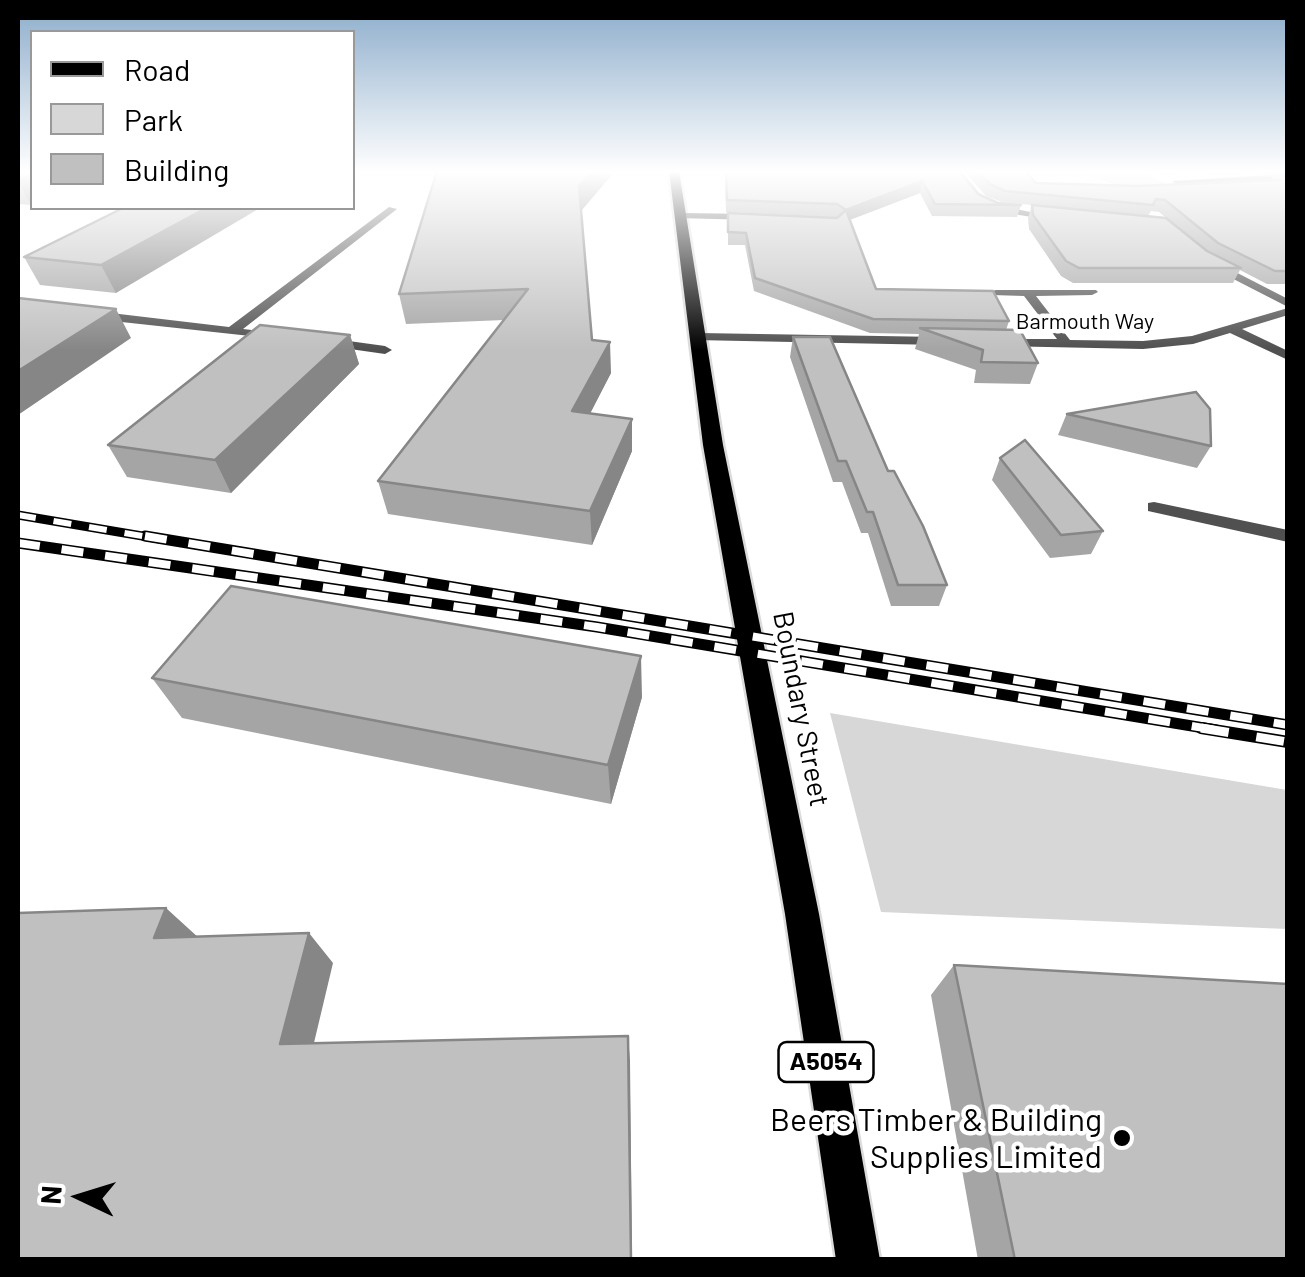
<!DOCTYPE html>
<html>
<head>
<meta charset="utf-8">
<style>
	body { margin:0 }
	#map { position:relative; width:1305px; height:1277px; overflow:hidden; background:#fff; font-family:Barlow,sans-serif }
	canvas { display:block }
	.frame { position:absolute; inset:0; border:20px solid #000; pointer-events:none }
	.legend { position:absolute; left:30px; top:30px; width:325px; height:180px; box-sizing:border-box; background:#fff; border:2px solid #999; margin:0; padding:12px 18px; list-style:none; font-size:30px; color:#000 }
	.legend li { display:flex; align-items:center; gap:20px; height:50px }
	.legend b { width:50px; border:2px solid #999 }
	.north { position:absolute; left:30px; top:1147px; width:100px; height:100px; -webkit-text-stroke:8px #fff; paint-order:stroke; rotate:274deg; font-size:28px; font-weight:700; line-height:40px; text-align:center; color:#000 }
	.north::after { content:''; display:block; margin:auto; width:35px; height:45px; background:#000; clip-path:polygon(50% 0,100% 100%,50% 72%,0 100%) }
</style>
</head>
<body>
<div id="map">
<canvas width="1305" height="1277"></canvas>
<div class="frame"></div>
<ul class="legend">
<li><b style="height:12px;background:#000"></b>Road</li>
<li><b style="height:28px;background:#d7d7d7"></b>Park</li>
<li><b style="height:28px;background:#c0c0c0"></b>Building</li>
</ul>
<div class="north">N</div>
</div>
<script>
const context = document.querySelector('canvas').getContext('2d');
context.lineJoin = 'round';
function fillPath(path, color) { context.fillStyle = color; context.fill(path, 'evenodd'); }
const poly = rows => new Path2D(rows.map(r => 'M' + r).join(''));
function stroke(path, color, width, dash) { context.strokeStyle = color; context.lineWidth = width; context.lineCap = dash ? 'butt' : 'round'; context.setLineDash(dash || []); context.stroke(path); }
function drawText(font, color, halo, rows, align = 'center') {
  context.font = font + ' Barlow,sans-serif'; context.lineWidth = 9; context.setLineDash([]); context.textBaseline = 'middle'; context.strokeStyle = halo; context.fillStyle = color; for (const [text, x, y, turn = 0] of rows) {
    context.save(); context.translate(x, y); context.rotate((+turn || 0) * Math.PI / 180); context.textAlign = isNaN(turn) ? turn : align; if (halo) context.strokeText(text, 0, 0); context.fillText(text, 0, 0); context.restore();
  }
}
const green = poly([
	[1072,171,1287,171,1288,174,1144,173,1166,184,1163,191,1136,191],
	[830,713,1287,790,1287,929,881,912]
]);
const street = poly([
	[952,171,961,171,984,199,1001,206,1060,218,1055,221,996,211,978,203,952,171],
	[1288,174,1288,180,1176,184,1172,181,1288,174],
	[389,207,397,209,243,329,278,333,278,339,94,319,88,315,94,311,229,327,389,207],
	[681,213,754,214,759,217,754,220,678,218,681,213],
	[1210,263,1218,263,1288,299,1288,307,1210,267,1210,263],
	[996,290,1096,290,1098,292,1092,295,1036,296,1070,340,1143,341,1192,336,1288,308,1288,315,1242,329,1288,351,1288,360,1230,333,1193,344,1143,349,999,346,994,345,994,339,1057,339,1024,296,992,295,992,291,996,290],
	[699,333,940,337,946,341,940,345,695,340,693,337,699,333],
	[327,338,385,346,392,350,385,354,322,345,322,339,327,338],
	[1154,502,1288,530,1288,542,1148,511,1148,503,1154,502]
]);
const primary = poly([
	[669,171,679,171,723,445,819,914,880,1260,836,1260,785,914,703,445,669,171]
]);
const railFar2 = poly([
	[18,515,160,539]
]);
const railFar1 = poly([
	[145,536,1288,725],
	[18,543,597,627,1216,730]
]);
const rail = poly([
	[1201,728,1288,742]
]);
const wall = poly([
	[18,171,32,171,32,205,31,205,18,204],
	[437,171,615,171,581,211,592,340,611,373,590,413,632,419,632,451,592,545,388,514,378,481,504,320,406,324,399,294],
	[725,171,959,171,978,194,998,203,1021,205,1017,217,932,216,920,193,850,220,876,289,1009,321,1006,330,1038,363,1030,384,974,383,976,370,915,349,919,334,870,333,754,291,745,245,728,245,728,213,837,217,726,212],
	[964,171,1025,171,1036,183,1137,186,1271,181,1273,175,1288,176,1288,284,1267,284,1240,270,1233,283,1073,283,1061,276,1029,229,1028,218,1032,205,1002,202,986,196],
	[1151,211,1159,212,1193,240,1148,216],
	[123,208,116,293,40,285,24,257],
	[350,335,359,364,231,493,127,477,108,445],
	[793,337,888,471,947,585,939,606,891,606,868,533,861,533,842,482,833,482,790,357],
	[1067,413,1211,446,1197,468,1058,435],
	[1000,458,1103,531,1091,554,1050,558,992,480],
	[152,678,642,697,611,804,182,718],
	[954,965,1288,1260,978,1260,931,995]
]);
const shadedWall = poly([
	[593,171,615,171,581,211,579,186],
	[32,175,32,205,31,205,18,181],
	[922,181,920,193,844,222,846,210],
	[206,208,260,208,116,293,101,265],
	[116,309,131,338,18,415,18,371],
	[350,335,359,364,231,493,215,460],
	[610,342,611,373,575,443,572,411],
	[632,419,632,451,592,545,590,511],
	[641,656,642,697,611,804,608,765],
	[166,908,200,939,154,938],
	[309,933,333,963,308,1068,280,1044],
	[628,1036,630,1061,632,1260,631,1260]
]);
const building = poly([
	[18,171,32,171,32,175,18,181,18,171],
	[437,171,593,171,579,186,592,340,610,342,572,411,632,419,590,511,378,481,528,289,399,294,437,171],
	[726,171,959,171,978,194,998,203,1021,205,935,204,922,181,846,210,876,289,993,291,1009,321,873,319,755,278,746,233,728,232,728,213,837,218,846,210,837,204,727,200,726,171],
	[977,171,1025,171,1036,183,1137,186,1281,180,1273,175,1288,176,1288,271,1275,271,1218,243,1165,200,1156,199,1153,205,1005,191,990,184,977,171],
	[1032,205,1166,218,1207,251,1241,268,1079,268,1066,261,1033,215,1032,205],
	[123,208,206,208,101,265,24,257,123,208],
	[18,298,116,309,18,371,18,298],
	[260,325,350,335,215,460,108,445,260,325],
	[920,328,1020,330,1038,363,981,362,983,350,920,328],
	[793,337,830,337,888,471,894,471,923,526,947,585,898,585,873,512,867,512,846,461,838,461,793,337],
	[1196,392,1210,409,1211,446,1067,414,1196,392],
	[1025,440,1103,531,1061,535,1000,458,1025,440],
	[231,586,641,656,608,765,152,678,231,586],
	[166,908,154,938,309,933,280,1044,628,1036,631,1260,18,1260,18,913,166,908],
	[954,965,1288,984,1288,1260,1015,1260,954,965]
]);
const markers = [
	[1122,1138,10,"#000"]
];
const farStreetnames = [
	["Barmouth Way",1085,322]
];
const shields = [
	[826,1062,95]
];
const shieldNames = [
	["A5054",826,1062]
];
const streetNames = [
	["Boundary Street",801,709,79]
];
const nearPoinames = [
	["Beers Timber & Building",1102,1120],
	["Supplies Limited",1102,1157]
];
fillPath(green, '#d7d7d7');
stroke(primary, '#dbdbdb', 5);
fillPath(street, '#505050');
fillPath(primary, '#000');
stroke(railFar2, '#000', 9);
stroke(railFar1, '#000', 11);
stroke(rail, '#000', 12);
stroke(railFar2, '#fff', 6, [18]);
stroke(railFar1, '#fff', 8, [22]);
stroke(rail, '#fff', 9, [28]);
fillPath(wall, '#a5a5a5');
fillPath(shadedWall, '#868686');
fillPath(building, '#c0c0c0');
stroke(building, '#868686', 2.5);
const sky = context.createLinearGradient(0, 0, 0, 350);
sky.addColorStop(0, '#8aabca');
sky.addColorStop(0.49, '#fff');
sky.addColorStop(1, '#ffffff00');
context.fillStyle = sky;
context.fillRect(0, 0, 1305, 350);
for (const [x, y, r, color] of markers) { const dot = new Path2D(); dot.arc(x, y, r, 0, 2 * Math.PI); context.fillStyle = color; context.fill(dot); stroke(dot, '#fff', 4); }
drawText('22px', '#000', '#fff', farStreetnames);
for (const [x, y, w] of shields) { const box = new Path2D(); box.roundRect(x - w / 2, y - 20, w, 40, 8); context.fillStyle = '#fff'; context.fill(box); stroke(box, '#000', 2.5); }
drawText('bold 25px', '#000', null, shieldNames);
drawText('28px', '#000', '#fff', streetNames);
drawText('32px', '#000', '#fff', nearPoinames, 'right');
</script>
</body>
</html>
